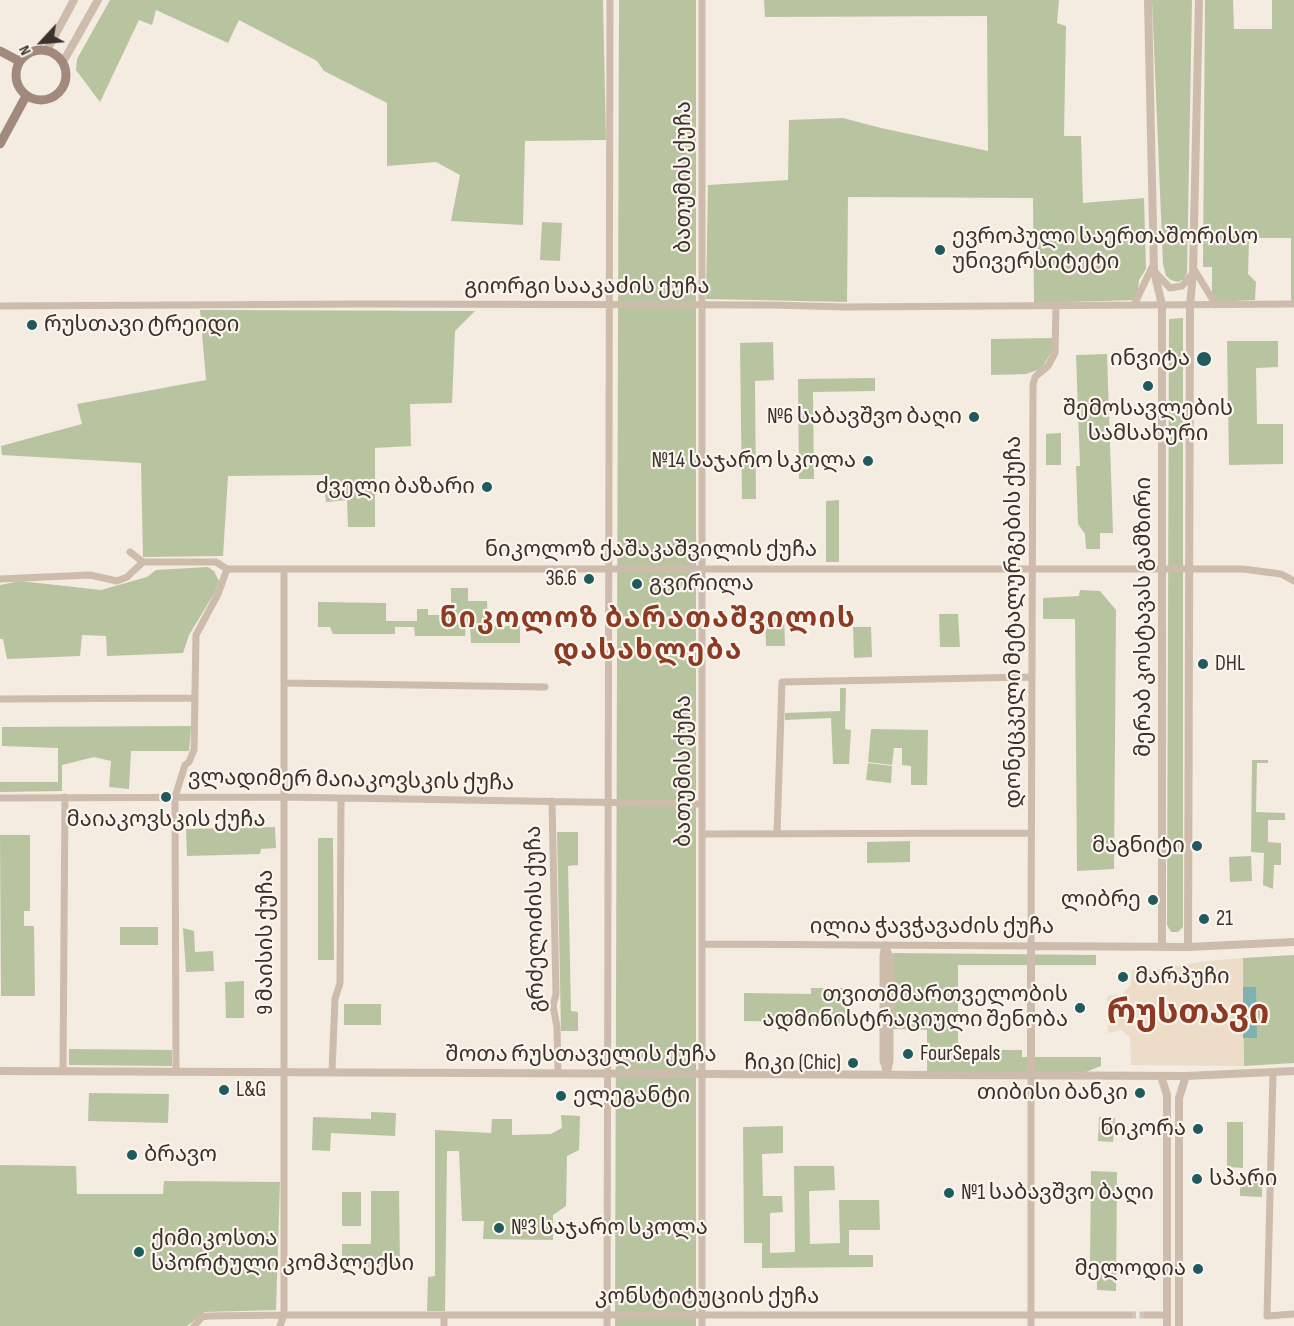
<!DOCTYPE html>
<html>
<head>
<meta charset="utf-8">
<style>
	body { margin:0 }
	#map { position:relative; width:1294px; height:1326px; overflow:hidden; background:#f4ebe1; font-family:"Sofia Sans Condensed",sans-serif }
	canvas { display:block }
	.north { position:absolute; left:12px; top:12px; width:60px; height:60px; -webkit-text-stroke:4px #fbf5ee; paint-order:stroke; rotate:244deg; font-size:16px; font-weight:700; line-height:24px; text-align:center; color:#3b302b }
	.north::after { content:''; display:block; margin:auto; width:21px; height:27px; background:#3b302b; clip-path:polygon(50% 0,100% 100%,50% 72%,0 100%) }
</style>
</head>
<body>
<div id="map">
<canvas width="1294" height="1326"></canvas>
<div class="north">N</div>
</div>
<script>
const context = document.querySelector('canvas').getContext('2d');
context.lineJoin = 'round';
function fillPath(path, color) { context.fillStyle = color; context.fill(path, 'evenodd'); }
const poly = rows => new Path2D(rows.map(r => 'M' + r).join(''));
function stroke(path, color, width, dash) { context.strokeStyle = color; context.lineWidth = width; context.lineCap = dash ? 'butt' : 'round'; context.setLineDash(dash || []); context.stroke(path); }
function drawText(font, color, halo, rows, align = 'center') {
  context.font = font + ' "Sofia Sans Condensed","Noto Sans Georgian",sans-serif'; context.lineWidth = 4.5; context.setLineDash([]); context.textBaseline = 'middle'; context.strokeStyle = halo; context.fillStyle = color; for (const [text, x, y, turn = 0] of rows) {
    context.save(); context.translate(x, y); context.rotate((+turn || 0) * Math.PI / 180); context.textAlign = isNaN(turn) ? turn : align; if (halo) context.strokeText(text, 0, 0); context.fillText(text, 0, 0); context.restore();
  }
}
const green = poly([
	[110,0,603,0,606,140,525,141,523,225,451,221,460,175,436,162,387,166,387,103,324,71,317,61,239,20,228,43,156,10,152,25,139,20,100,102,76,70,77,59],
	[619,0,696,0,696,1326,615,1326],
	[764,0,1059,0,1057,23,1066,26,1064,136,1081,136,1083,203,1144,198,1146,269,1139,280,1137,300,1034,303,1033,198,848,197,847,302,706,299,708,185,788,180,789,120,843,118,881,128,988,151,987,16,765,17],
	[1152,0,1192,0,1187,273,1184,279,1178,282,1171,280,1166,276,1163,264],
	[1205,0,1233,0,1234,29,1272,29,1272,0,1294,0,1294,301,1291,301,1291,238,1249,238,1248,274,1256,282,1255,300,1212,302,1212,267,1203,267],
	[542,222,562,223,560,261,540,260],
	[200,310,475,311,455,331,452,403,410,404,411,446,375,448,375,527,348,527,347,500,326,502,323,475,228,476,223,556,143,557,141,463,2,455,1,446,82,424,77,404,206,380],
	[1183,318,1183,927,1178,932,1171,932,1167,925,1169,319],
	[1053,338,1052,351,1043,366,1038,370,1026,374,991,375,991,339],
	[1227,341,1278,341,1278,367,1256,368,1257,424,1283,424,1283,464,1229,465],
	[773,342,774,380,755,381,756,499,742,499,740,343],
	[1107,354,1113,533,1100,533,1100,549,1086,549,1085,534,1078,524,1076,466,1080,466,1076,355],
	[875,378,875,391,813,392,814,479,799,479,798,379],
	[1061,433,1061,465,1046,465,1046,434],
	[839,500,839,562,826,562,826,501],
	[208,567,214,571,219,581,215,592,189,635,183,653,107,656,106,636,82,635,80,656,7,659,3,639,0,639,0,585,20,581,101,590,147,577,156,570],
	[451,588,468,588,468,601,487,601,488,626,520,626,520,643,471,643,470,625,466,625,465,636,415,636,414,627,395,627,395,634,333,634,330,627,318,627,318,602,386,603,386,621,417,621,417,609,428,609,428,615,451,615],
	[1080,590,1100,591,1116,610,1114,869,1077,871,1075,619,1043,619,1043,598,1079,596],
	[784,613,785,646,766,646,765,614],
	[939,614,958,614,960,647,940,647],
	[853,627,871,627,872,657,854,658],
	[840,688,846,688,845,729,851,730,849,764,833,764,831,718,785,720,785,713,840,711],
	[191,726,189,751,131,751,129,789,109,787,111,761,94,757,62,765,62,791,0,792,0,782,58,782,58,748,2,746,2,727],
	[871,729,928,730,927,785,911,785,911,766,902,765,902,748,894,748,892,765,868,762],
	[1252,760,1268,760,1268,763,1257,763,1256,812,1285,813,1285,820,1268,820,1268,842,1281,843,1281,865,1274,865,1273,889,1263,885,1264,853,1251,852],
	[868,763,892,766,891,783,866,780],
	[275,827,276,848,261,849,260,854,187,856,186,829],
	[557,832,578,832,578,865,568,866,571,1011,578,1012,578,1031,561,1031],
	[0,835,30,835,30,911,24,911,24,926,34,926,35,996,1,996],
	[318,838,333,838,334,960,318,960],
	[910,841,910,862,867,863,867,842],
	[1251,856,1252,881,1230,882,1229,857],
	[120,927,158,927,158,945,120,945],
	[183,928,194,931,195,952,213,951,214,971,186,972],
	[893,953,1096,955,1096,965,958,965,958,1050,1022,1050,1022,1057,1101,1057,1101,1066,1086,1072,927,1072,927,1030,892,1029],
	[1294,955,1294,1063,1244,1066,1243,1038,1256,1038,1256,987,1243,987,1243,958],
	[244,981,244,1018,226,1018,225,982],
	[811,988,845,988,845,1026,808,1026,807,1022,744,1021,744,993,811,994],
	[344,1004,381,1004,381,1025,344,1025],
	[69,1049,172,1050,172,1066,69,1065],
	[89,1093,169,1094,168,1123,88,1121],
	[371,1112,396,1113,395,1136,331,1133,330,1151,312,1150,313,1117,371,1119],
	[561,1115,580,1116,579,1150,567,1156,566,1206,553,1215,553,1240,483,1239,484,1221,462,1221,459,1151,447,1151,445,1311,427,1311,428,1277,435,1276,435,1130,491,1133,492,1119,512,1119,512,1135,551,1134,562,1128],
	[1099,1117,1115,1118,1113,1142,1098,1141],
	[1227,1122,1243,1122,1243,1168,1227,1167],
	[783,1126,783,1153,762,1154,763,1196,782,1196,783,1212,770,1213,770,1253,795,1252,794,1166,834,1166,835,1190,809,1191,810,1244,840,1243,839,1200,879,1200,880,1230,849,1230,849,1255,873,1255,873,1267,762,1268,762,1243,744,1243,743,1127],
	[0,1165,76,1166,77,1194,163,1194,164,1181,280,1182,276,1310,205,1312,187,1326,0,1326],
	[1091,1171,1117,1172,1116,1291,1097,1290,1097,1265,1090,1264],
	[1240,1180,1262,1181,1262,1197,1240,1196],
	[371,1191,399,1191,400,1267,342,1267,342,1244,371,1244],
	[342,1192,361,1192,361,1226,342,1226]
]);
const plaza = poly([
	[1243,958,1244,1066,1131,1065,1130,1037,1121,1030,1108,1033,1107,996,1123,994,1131,984,1132,969,1136,970,1162,969,1206,961]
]);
const water = poly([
	[1243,987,1256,987,1257,1038,1243,1038]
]);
const minorTunnel = poly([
	[1129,1315,1147,1315]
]);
const minor = poly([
	[1194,269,1216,305],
	[1154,271,1170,288,1182,286,1192,274],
	[1134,305,1153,265],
	[0,306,362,304,773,305,846,307,1294,304],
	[130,552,143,562,216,562,227,569,1243,569,1281,574,1294,581],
	[284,569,284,1315,1129,1315],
	[0,579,90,575,117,581,127,577,143,562],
	[284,683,545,687],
	[0,699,195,698],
	[0,798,284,797,702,804],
	[552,801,556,994,553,1006,557,1027,558,1073],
	[702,834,1031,833],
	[777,834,782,682,1031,677],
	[702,944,1031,946,1033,385,1035,377,1048,366,1055,353,1056,306],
	[885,945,890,957,890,1061,887,1074,883,1060,883,956,885,945],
	[63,1071,65,797],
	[176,1072,175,797,185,765,189,762,194,750,196,635,218,594,227,569],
	[332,1072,335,999,340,983,341,798],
	[1273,1073,1267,1316,1294,1314],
	[444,1315,444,1326],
	[1147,1315,1167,1315],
	[194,1326,202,1317,209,1316,284,1315,280,1326],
	[607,1326,610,0],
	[702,1326,702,0],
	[1031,1326,1031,1075]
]);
const tertiary = poly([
	[1148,0,1154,271,1162,305,1162,947],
	[47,50,74,0],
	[63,62,98,0],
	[1188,947,1190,305,1193,273,1199,0],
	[0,1071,1186,1076,1294,1071],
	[1031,1075,1031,946,1188,947,1294,942],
	[1161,1076,1167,1095,1167,1326],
	[1179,1326,1179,1098,1186,1076]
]);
const secondary = poly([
	'16 75a25 25 0 1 1 50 0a25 25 0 1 1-50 0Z',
	[0,51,19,61],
	[0,144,26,96]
]);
const markers = [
	[940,250,6,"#1f5a5e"],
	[32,325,6,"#1f5a5e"],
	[1204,359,8,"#1f5a5e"],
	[1148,386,6,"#1f5a5e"],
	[974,417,6,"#1f5a5e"],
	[868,461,6,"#1f5a5e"],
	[487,487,6,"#1f5a5e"],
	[589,579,6,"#1f5a5e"],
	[637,584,6,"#1f5a5e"],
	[1203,664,6,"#1f5a5e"],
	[166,797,6,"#1f5a5e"],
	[1197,846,6,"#1f5a5e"],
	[1153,900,6,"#1f5a5e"],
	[1204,919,6,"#1f5a5e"],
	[1123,977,6,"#1f5a5e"],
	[1080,1008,6,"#1f5a5e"],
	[908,1054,6,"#1f5a5e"],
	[853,1063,6,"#1f5a5e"],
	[224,1090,6,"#1f5a5e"],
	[1140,1093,6,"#1f5a5e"],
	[561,1096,6,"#1f5a5e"],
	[1198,1129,6,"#1f5a5e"],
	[132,1155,6,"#1f5a5e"],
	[1197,1179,6,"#1f5a5e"],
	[949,1193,6,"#1f5a5e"],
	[499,1228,6,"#1f5a5e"],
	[139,1252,6,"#1f5a5e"],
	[1198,1269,6,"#1f5a5e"]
];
const streetNames = [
	["ბათუმის ქუჩა",684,177,-90],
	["გიორგი სააკაძის ქუჩა",587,287],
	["ნიკოლოზ ქაშაკაშვილის ქუჩა",651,550],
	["მერაბ კოსტავას გამზირი",1144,617,-90],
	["დონეცკელი მეტალურგების ქუჩა",1014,622,-90],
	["ბათუმის ქუჩა",684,771,-90],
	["ვლადიმერ მაიაკოვსკის ქუჩა",351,781,1],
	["გრძელიძის ქუჩა",536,919,-91],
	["ილია ჭავჭავაძის ქუჩა",932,927],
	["9 მაისის ქუჩა",266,942,-90],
	["შოთა რუსთაველის ქუჩა",581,1055],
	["კონსტიტუციის ქუჩა",707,1297]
];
const poiNames = [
	["ევროპული საერთაშორისო",952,237],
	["უნივერსიტეტი",952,262],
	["რუსთავი ტრეიდი",44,325],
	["ინვიტა",1190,359,"right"],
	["შემოსავლების",1148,409,"center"],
	["სამსახური",1148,434,"center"],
	["№6 საბავშვო ბაღი",962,417,"right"],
	["№14 საჯარო სკოლა",856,461,"right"],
	["ძველი ბაზარი",475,487,"right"],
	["36.6",577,579,"right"],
	["გვირილა",649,584],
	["DHL",1215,664],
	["მაიაკოვსკის ქუჩა",166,820,"center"],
	["მაგნიტი",1185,846,"right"],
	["ლიბრე",1141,900,"right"],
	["21",1216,919],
	["მარპუჩი",1135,977],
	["თვითმმართველობის",1068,995,"right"],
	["ადმინისტრაციული შენობა",1068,1020,"right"],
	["FourSepals",920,1054],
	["ჩიკი (Chic)",841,1063,"right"],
	["L&G",236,1090],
	["თიბისი ბანკი",1128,1093,"right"],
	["ელეგანტი",573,1096],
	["ნიკორა",1186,1129,"right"],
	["ბრავო",144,1155],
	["სპარი",1209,1179],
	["№1 საბავშვო ბაღი",961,1193],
	["№3 საჯარო სკოლა",511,1228],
	["ქიმიკოსთა",151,1239],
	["სპორტული კომპლექსი",151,1264],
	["მელოდია",1186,1269,"right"]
];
const districtNames = [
	["ნიკოლოზ ბარათაშვილის",648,620],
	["დასახლება",648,652]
];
const townNames = [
	["რუსთავი",1188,1014]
];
fillPath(green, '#b8c4a0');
fillPath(plaza, '#ecdcc8');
fillPath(water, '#7fb0b2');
stroke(minorTunnel, '#cfc6bd', 7, [7, 3.5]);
stroke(minor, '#cdbbac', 7);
stroke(tertiary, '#cdbbac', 8);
stroke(secondary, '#a18a7d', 9);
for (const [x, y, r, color] of markers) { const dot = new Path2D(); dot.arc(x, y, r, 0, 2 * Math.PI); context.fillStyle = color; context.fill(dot); stroke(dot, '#fbf5ee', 2); }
drawText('22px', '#3b302b', '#fbf5ee', streetNames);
drawText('22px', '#3b302b', '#fbf5ee', poiNames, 'left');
context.letterSpacing = '1.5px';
drawText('bold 28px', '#8c3b22', '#fbf5ee', districtNames);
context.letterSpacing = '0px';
drawText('bold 34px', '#8c3b22', '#fbf5ee', townNames);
</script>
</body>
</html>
